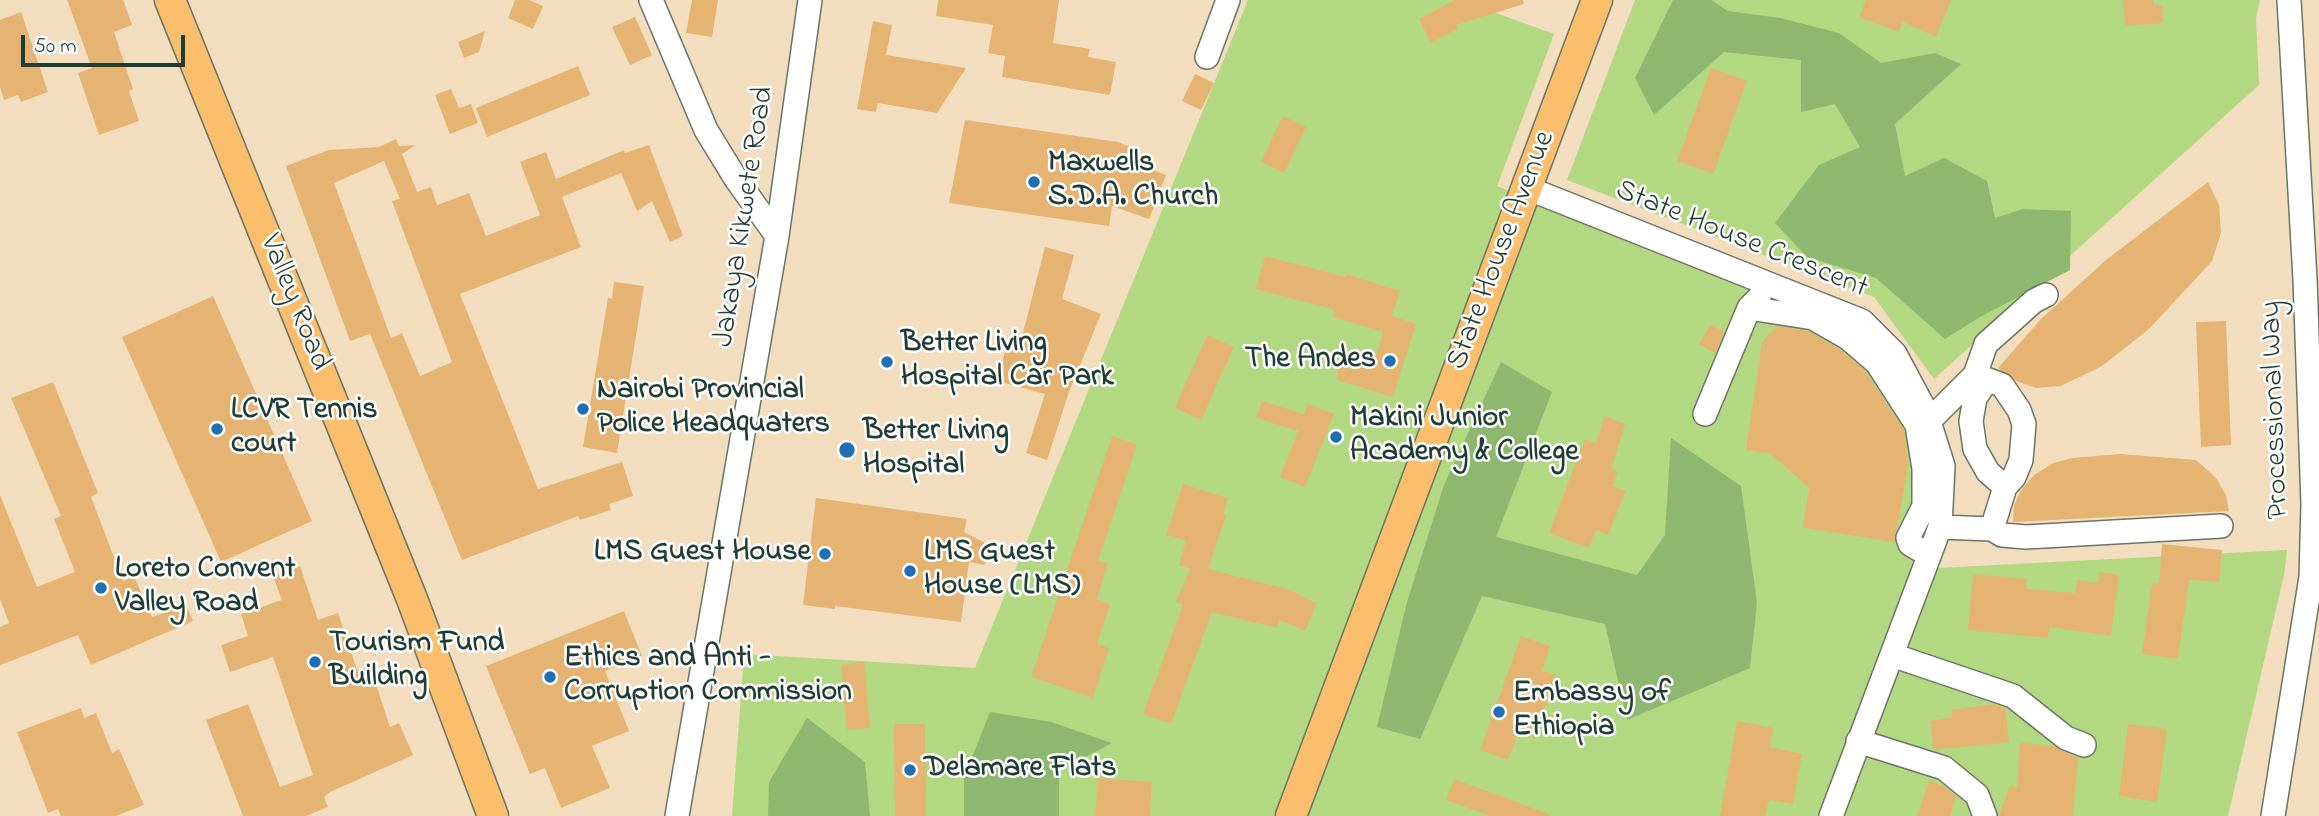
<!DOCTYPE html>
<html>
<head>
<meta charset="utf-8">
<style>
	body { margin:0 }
	#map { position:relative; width:2319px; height:816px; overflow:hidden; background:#f2ddbf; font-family:"Indie Flower",sans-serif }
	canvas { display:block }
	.scale { position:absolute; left:21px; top:35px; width:164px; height:32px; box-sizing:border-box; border:4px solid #1f3d34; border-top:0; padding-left:9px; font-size:21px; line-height:24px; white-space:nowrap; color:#1f3d34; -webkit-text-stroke:5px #fff; paint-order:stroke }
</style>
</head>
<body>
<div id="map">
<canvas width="2319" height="816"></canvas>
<div class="scale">50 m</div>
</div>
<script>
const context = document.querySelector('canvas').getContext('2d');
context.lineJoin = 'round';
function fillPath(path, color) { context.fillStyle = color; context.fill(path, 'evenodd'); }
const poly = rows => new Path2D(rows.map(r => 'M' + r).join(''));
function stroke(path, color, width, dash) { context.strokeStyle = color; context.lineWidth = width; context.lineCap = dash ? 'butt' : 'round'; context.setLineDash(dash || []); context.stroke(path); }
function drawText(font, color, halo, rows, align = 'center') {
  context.font = font + ' "Indie Flower",sans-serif'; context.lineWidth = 5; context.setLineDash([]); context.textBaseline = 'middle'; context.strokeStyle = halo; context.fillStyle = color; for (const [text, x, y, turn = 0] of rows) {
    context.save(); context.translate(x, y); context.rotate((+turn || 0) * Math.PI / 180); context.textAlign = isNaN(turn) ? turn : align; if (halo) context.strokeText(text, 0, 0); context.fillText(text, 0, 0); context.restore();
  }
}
const green = poly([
	[1248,0,1460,0,1554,34,1497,186,1833,319,1890,367,1937,477,1918,569,2287,550,2284,575,2228,816,732,816,744,654,975,668],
	[1635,0,2260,0,2256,18,2259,85,1934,379,1874,297,1567,180]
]);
const forest = poly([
	[1673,0,1711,0,1728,11,1780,18,1839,33,1881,63,1935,53,1961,64,1895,124,1905,176,1944,158,1987,181,1995,218,2023,209,2071,211,2070,270,1980,317,1945,339,1876,278,1807,257,1775,223,1819,165,1860,147,1835,104,1801,112,1801,60,1724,52,1654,115,1635,78],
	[1501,362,1552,392,1496,537,1637,575,1665,535,1671,438,1741,486,1757,603,1750,668,1627,720,1605,624,1482,596,1420,739,1377,727,1407,602,1444,485],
	[990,712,1051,722,1112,743,1059,771,1059,816,964,816,964,778],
	[807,718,865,762,870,816,768,816,769,782]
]);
const building = poly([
	[67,0,123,0,132,25,114,32,133,89,129,91,139,121,99,135,78,73,92,68],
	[515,0,529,0,543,6,533,29,508,18],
	[692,0,718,0,712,37,686,33],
	[938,0,1059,0,1053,43,1090,49,1088,57,1116,62,1110,95,1002,77,1005,56,988,53,993,25,936,16],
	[1455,0,1523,0,1524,4,1456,25,1458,29,1431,43,1419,19],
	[1866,0,1951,0,1936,37,1903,22,1899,32,1859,17],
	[2123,0,2153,0,2154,5,2162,5,2164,23,2125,26],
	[21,12,48,92,21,102,18,95,4,100,0,87,0,20],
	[635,17,652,55,630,65,612,27],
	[873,21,892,25,886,55,966,68,937,113,878,103,876,112,857,109],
	[485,31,479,52,464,58,458,42],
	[578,66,590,95,487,137,476,108],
	[1711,68,1747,81,1713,174,1677,161],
	[1195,74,1214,83,1201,110,1182,101],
	[451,89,459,108,471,104,478,123,450,134,435,95],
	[1283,116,1306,127,1284,173,1261,162],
	[965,120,1118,142,1140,151,1135,163,1166,175,1149,219,1112,206,1109,226,949,203],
	[396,139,399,146,416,145,402,154,417,192,431,187,437,205,469,193,486,236,540,215,520,162,546,152,556,179,624,150,625,153,649,145,683,236,670,242,652,201,637,211,621,173,562,197,581,247,460,294,538,489,622,462,633,496,609,504,611,510,580,520,578,516,462,560,370,334,350,341,286,166,329,150,379,147],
	[384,161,400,199,392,201,452,362,420,376,402,333,391,338,334,183],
	[2208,182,2219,205,2221,233,2212,261,2149,329,2102,366,2061,386,2036,388,2016,381,1998,368,2041,319,2106,260],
	[1045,247,1074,255,1062,299,1101,314,1069,392,1047,460,1026,453,1045,394,997,381,1006,348,1018,352],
	[1265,256,1346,277,1346,274,1400,291,1392,316,1416,324,1393,397,1337,380,1338,364,1373,366,1383,332,1333,317,1335,310,1256,289],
	[614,282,644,286,617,453,583,447,608,298,612,299],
	[213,296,312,521,221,562,122,337],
	[2226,321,2231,445,2201,447,2196,322],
	[1711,324,1724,332,1715,353,1699,344],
	[1776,326,1808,331,1840,349,1866,372,1904,430,1908,464,1895,542,1803,528,1809,488,1771,454,1746,450,1762,342],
	[1207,335,1234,347,1201,420,1175,408],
	[53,382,98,493,91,497,123,581,134,576,152,617,186,605,193,621,91,665,78,635,0,665,0,627,9,623,0,599,0,495,37,587,75,572,54,519,61,516,11,398],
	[1262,401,1304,414,1308,404,1334,414,1305,487,1280,477,1298,431,1256,418],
	[1605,416,1625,424,1611,470,1618,472,1612,486,1626,491,1608,535,1596,530,1589,548,1549,533,1585,439,1596,443],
	[1112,436,1137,445,1098,561,1108,564,1097,599,1110,604,1097,644,1109,648,1093,698,1031,677],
	[2120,454,2196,460,2216,478,2226,495,2229,511,2013,522,2014,505,2022,489,2034,475,2053,463,2072,458],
	[1183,484,1228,498,1223,514,1226,516,1208,569,1287,589,1317,603,1305,631,1279,620,1277,628,1212,612,1171,724,1143,714,1183,605,1176,602,1190,569,1179,565,1186,541,1166,535],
	[816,498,967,519,964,532,993,547,984,565,969,562,961,622,835,606,835,609,803,605],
	[2162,544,2222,550,2219,582,2189,580,2178,659,2142,654,2152,583,2159,584],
	[300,566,318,620,338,613,357,670,370,666,390,727,399,723,413,755,330,792,324,797,328,807,306,816,243,816,206,720,248,704,280,787,313,775,273,657,230,672,221,645,248,636,241,614,282,600,273,576],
	[2099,572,2119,575,2111,636,2049,627,2048,638,1968,630,1973,574,2027,579,2026,589,2075,593,2077,580,2098,583],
	[624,611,642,656,605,671,629,731,592,746,610,788,561,808,545,768,530,774,486,666],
	[1521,636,1550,646,1542,671,1556,675,1534,738,1518,733,1508,760,1480,750],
	[864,662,870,728,847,730,841,665],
	[1994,704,2005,708,2009,742,1934,750,1930,721,1952,717,1951,710],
	[81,708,84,718,96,713,112,753,119,749,144,805,116,816,61,816,58,809,48,813,17,732],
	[1737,721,1773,728,1770,747,1802,754,1793,804,1769,800,1765,816,1720,816],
	[894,724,925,724,926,816,895,816],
	[2128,724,2167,729,2157,802,2119,796],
	[2020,743,2054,746,2078,758,2073,816,1999,816,2010,785,2017,788],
	[1098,778,1152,782,1150,816,1095,816],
	[1454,779,1549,814,1549,816,1490,816,1446,800],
	[1929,781,1943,786,1956,796,1950,816,1917,816]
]);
const minor = poly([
	[651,0,706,130,736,179,777,236],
	[1207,57,1228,0],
	[1527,188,1862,321,1895,354,1926,412,1943,466,1940,527,1831,816],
	[1749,308,1813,318,1848,338,1877,363,1917,425,1924,469,1924,506,1908,538,1910,544,1929,555],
	[1975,375,2002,385,2019,410,2024,424,2021,460,2014,477,2005,487,1992,529],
	[1987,380,1975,398,1971,421,1975,449,1988,472,2005,487],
	[1705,414,1749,308,1759,298],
	[1929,421,1975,375,1986,344,2034,301,2046,295],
	[1940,527,1992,529,2002,535,2026,537,2221,526],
	[1892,655,2013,696,2066,738,2084,745],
	[1858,741,1944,768,1977,795,1985,816],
	[677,816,777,236,810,0],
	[2273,816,2311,577,2313,504,2305,279,2289,0]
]);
const major = poly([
	[170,0,412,599,493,816],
	[1291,816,1597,0]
]);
const markers = [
	[1034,182,7,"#1f6fb2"],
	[1390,361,7,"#1f6fb2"],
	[887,362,7,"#1f6fb2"],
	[583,409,7,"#1f6fb2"],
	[217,429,7,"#1f6fb2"],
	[1336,437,7,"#1f6fb2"],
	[847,450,9,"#1f6fb2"],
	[825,554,7,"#1f6fb2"],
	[910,571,7,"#1f6fb2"],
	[101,588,7,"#1f6fb2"],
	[315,662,7,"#1f6fb2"],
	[550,677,7,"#1f6fb2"],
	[1499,712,7,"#1f6fb2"],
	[910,770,7,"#1f6fb2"]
];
const poiNames = [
	["Maxwells",1048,165],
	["S.D.A. Church",1048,199],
	["Better Living",901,345],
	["Hospital Car Park",901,379],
	["The Andes",1376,361,"right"],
	["Nairobi Provincial",597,392],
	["Police Headquaters",597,426],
	["LCVR Tennis",231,412],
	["court",231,446],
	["Makini Junior",1350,420],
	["Academy & College",1350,454],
	["Better Living",863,433],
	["Hospital",863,467],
	["LMS Guest House",811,554,"right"],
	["LMS Guest",924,554],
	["House (LMS)",924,588],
	["Loreto Convent",115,571],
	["Valley Road",115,605],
	["Tourism Fund",329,645],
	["Building",329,679],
	["Ethics and Anti -",564,660],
	["Corruption Commission",564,694],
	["Embassy of",1513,695],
	["Ethiopia",1513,729],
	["Delamare Flats",924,770]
];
const streetNames = [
	["Jakaya Kikwete Road",746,217,-81],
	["State House Crescent",1741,241,22],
	["State House Avenue",1503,251,-69],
	["Valley Road",293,303,68],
	["Processional Way",2277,410,-92]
];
fillPath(green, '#b3d882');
fillPath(forest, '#8eb870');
fillPath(building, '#e6b472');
stroke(minor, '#697565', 26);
stroke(major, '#697565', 33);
stroke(minor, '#fff', 23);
stroke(major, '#fabe6d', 30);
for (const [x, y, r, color] of markers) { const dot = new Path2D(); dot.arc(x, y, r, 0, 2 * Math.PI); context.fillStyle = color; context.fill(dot); stroke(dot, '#fff', 2.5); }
drawText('bold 30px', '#1f3d34', '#fff', poiNames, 'left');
drawText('30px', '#1f3d34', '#fff', streetNames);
</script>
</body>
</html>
